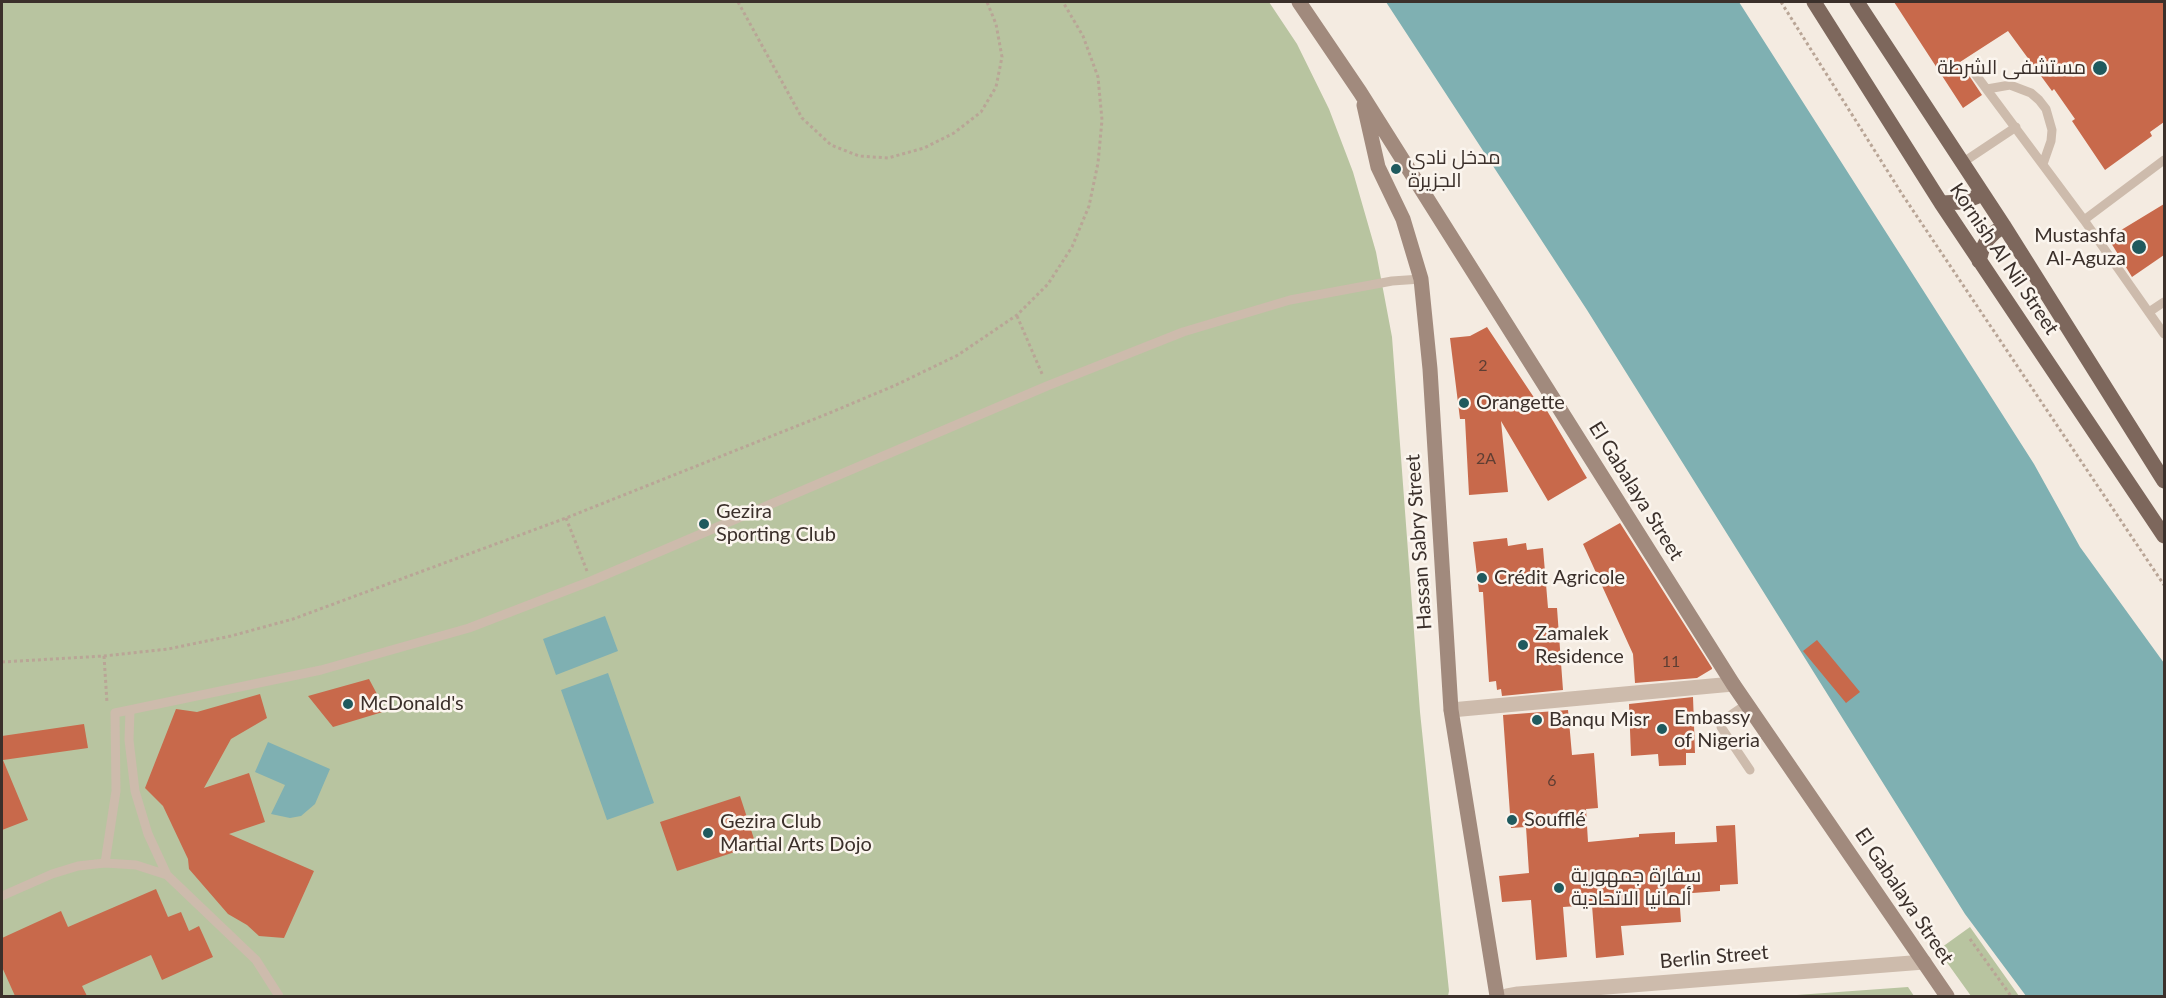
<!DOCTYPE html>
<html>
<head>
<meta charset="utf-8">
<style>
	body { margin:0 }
	#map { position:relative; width:2166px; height:998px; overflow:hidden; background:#f4ebe1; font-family:Lato,sans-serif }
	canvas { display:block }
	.frame { position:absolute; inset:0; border:3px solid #3b302b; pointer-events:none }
</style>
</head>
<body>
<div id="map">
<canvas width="2166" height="998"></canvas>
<div class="frame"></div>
</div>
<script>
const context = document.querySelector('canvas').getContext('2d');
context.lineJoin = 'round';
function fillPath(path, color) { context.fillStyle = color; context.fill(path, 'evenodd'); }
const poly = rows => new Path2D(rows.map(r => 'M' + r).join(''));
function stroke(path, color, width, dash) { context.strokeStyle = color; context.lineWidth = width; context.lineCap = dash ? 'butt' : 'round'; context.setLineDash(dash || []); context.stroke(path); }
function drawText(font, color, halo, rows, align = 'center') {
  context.font = font + ' Lato,Cairo,sans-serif'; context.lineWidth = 5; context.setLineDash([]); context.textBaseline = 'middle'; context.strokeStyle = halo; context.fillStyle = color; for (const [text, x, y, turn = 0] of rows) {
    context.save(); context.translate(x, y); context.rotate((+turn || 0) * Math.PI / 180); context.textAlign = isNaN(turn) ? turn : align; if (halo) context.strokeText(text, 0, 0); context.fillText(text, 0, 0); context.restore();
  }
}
const green = poly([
	[2,2,1269,2,1297,44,1329,109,1353,172,1376,252,1392,337,1420,712,1449,991,1448,996,2,996],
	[1970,927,2019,996,1971,996,1938,950],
	[1908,987,1914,996,1783,996]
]);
const water = poly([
	[1386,2,1739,2,2034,464,2080,547,2164,663,2164,996,2026,996,1965,914,1587,310],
	[605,616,618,651,556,675,543,639],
	[608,673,654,803,607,820,561,690],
	[268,742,330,769,315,804,301,816,290,818,271,814,285,785,255,772]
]);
const building = poly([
	[1894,2,2164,2,2164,122,2150,132,2152,136,2105,170,2072,121,2075,119,2054,89,2052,91,2008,31,1960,62,1982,95,1963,108],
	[2164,204,2164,255,2132,277,2108,238],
	[1487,327,1543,411,1546,409,1587,478,1548,501,1501,421,1508,492,1469,495,1465,419,1460,419,1450,338,1470,336],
	[1620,523,1712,668,1712,669,1697,678,1635,683,1633,654,1583,544],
	[1507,538,1508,546,1526,543,1527,550,1543,548,1548,608,1557,608,1563,690,1502,696,1501,689,1497,690,1496,681,1489,682,1483,592,1479,592,1473,542],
	[1817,640,1860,692,1846,703,1803,651],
	[369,679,386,711,333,727,308,696],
	[260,694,267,718,231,739,204,788,249,773,265,822,229,834,314,871,284,938,259,936,247,925,228,914,189,869,188,859,163,806,145,788,176,709,197,712],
	[1693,697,1695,753,1686,753,1686,765,1659,766,1658,754,1631,756,1629,704],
	[1568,710,1572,755,1594,753,1598,808,1586,809,1588,842,1639,837,1639,834,1675,832,1675,844,1717,842,1716,826,1735,825,1738,884,1720,885,1720,891,1679,894,1681,922,1621,926,1624,955,1596,958,1592,905,1563,907,1567,957,1536,960,1531,900,1502,902,1499,876,1529,873,1526,827,1511,828,1503,715],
	[84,724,88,748,3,760,28,820,2,830,2,736],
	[740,796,756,845,677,871,660,822],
	[156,889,168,917,181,912,189,931,199,926,213,957,162,980,151,955,82,986,87,996,15,996,2,967,2,938,61,911,68,927]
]);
const path = poly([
	[738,2,802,118,831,145,859,156,888,158,924,148,954,133,981,112,996,87,1002,57,996,24,987,2],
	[1781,2,1902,194,2164,585],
	[1017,316,1043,376],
	[566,518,587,571],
	[104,656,107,703],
	[2,662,104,656,168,649,231,636,293,619,566,518,827,414,896,385,958,355,1017,315,1048,284,1072,247,1089,206,1098,163,1102,120,1098,77,1083,36,1063,2],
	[1970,939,2011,996]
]);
const lane = poly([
	[1973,71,2084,220,2164,334],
	[1987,89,2010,85,2031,93,2039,100,2046,109,2052,130,2051,141,2043,164],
	[1962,163,2016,127],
	[2084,220,2164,160],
	[2149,312,2164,302],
	[1747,704,1722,721,1721,727,1750,770],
	[130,710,129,740,135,791,148,834,167,875],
	[105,863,116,791,115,713,321,670,469,628,591,581,1047,386,1183,332,1290,300,1392,281,1421,279],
	[2,896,52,874,78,866,105,863,136,865,167,875,256,960,279,996]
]);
const street = poly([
	[1451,710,1733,684],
	[1507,996,1518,994,1924,962]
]);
const secondary = poly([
	[1299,2,1360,92,1733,684,1947,996],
	[1364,105,1378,167,1403,219,1421,279,1430,369,1451,710,1497,996]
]);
const primary = poly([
	[1814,2,1941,203,2164,536],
	[1857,2,2004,226,2164,481],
	[1941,203,1963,202,1983,194],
	[1979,261,1982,250,1987,240,1995,232,2004,226]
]);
const markers = [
	[2100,68,8,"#1f5a5e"],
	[1396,169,6,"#1f5a5e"],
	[2139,247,8,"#1f5a5e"],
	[1464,403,6,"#1f5a5e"],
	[704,524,6,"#1f5a5e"],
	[1482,578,6,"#1f5a5e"],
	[1523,645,6,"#1f5a5e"],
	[348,704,6,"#1f5a5e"],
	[1537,720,6,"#1f5a5e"],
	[1662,729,6,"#1f5a5e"],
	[1512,820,6,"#1f5a5e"],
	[708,833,6,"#1f5a5e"],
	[1559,888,6,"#1f5a5e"]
];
const numberNames = [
	["2",1483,366],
	["2A",1486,459],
	["11",1671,662],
	["6",1552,781]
];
const poiNames = [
	["مستشفى الشرطة",2086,68,"right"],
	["مدخل نادى",1408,158],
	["الجزيرة",1408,181],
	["Mustashfa",2126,236,"right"],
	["Al-Aguza",2126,259,"right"],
	["Orangette",1476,403],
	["Gezira",716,512],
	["Sporting Club",716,535],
	["Crédit Agricole",1494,578],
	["Zamalek",1535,634],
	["Residence",1535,657],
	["McDonald's",360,704],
	["Embassy",1674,718],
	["of Nigeria",1674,741],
	["Banqu Misr",1549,720],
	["Soufflé",1524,820],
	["Gezira Club",720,822],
	["Martial Arts Dojo",720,845],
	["سفارة جمهورية",1571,876],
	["ألمانيا الاتحادية",1571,899]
];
const streetNames = [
	["Kornish Al Nil Street",2004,259,56],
	["El Gabalaya Street",1636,491,58],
	["Hassan Sabry Street",1419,542,-94],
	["El Gabalaya Street",1904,896,56],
	["Berlin Street",1714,957,-5]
];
fillPath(green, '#b8c4a0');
fillPath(water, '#7fb0b2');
fillPath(building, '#c8694b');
stroke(path, '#b9a596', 3, [3, 3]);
stroke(lane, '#cdbbac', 9);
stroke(street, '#cdbbac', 15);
stroke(secondary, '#a18a7d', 15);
stroke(primary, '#7d675c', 15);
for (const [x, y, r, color] of markers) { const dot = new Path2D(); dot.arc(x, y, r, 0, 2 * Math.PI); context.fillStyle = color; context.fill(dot); stroke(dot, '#fbf5ee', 2); }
drawText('16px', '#5e3e33', null, numberNames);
drawText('20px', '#3b302b', '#fbf5ee', poiNames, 'left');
drawText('20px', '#3b302b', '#fbf5ee', streetNames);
</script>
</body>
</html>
